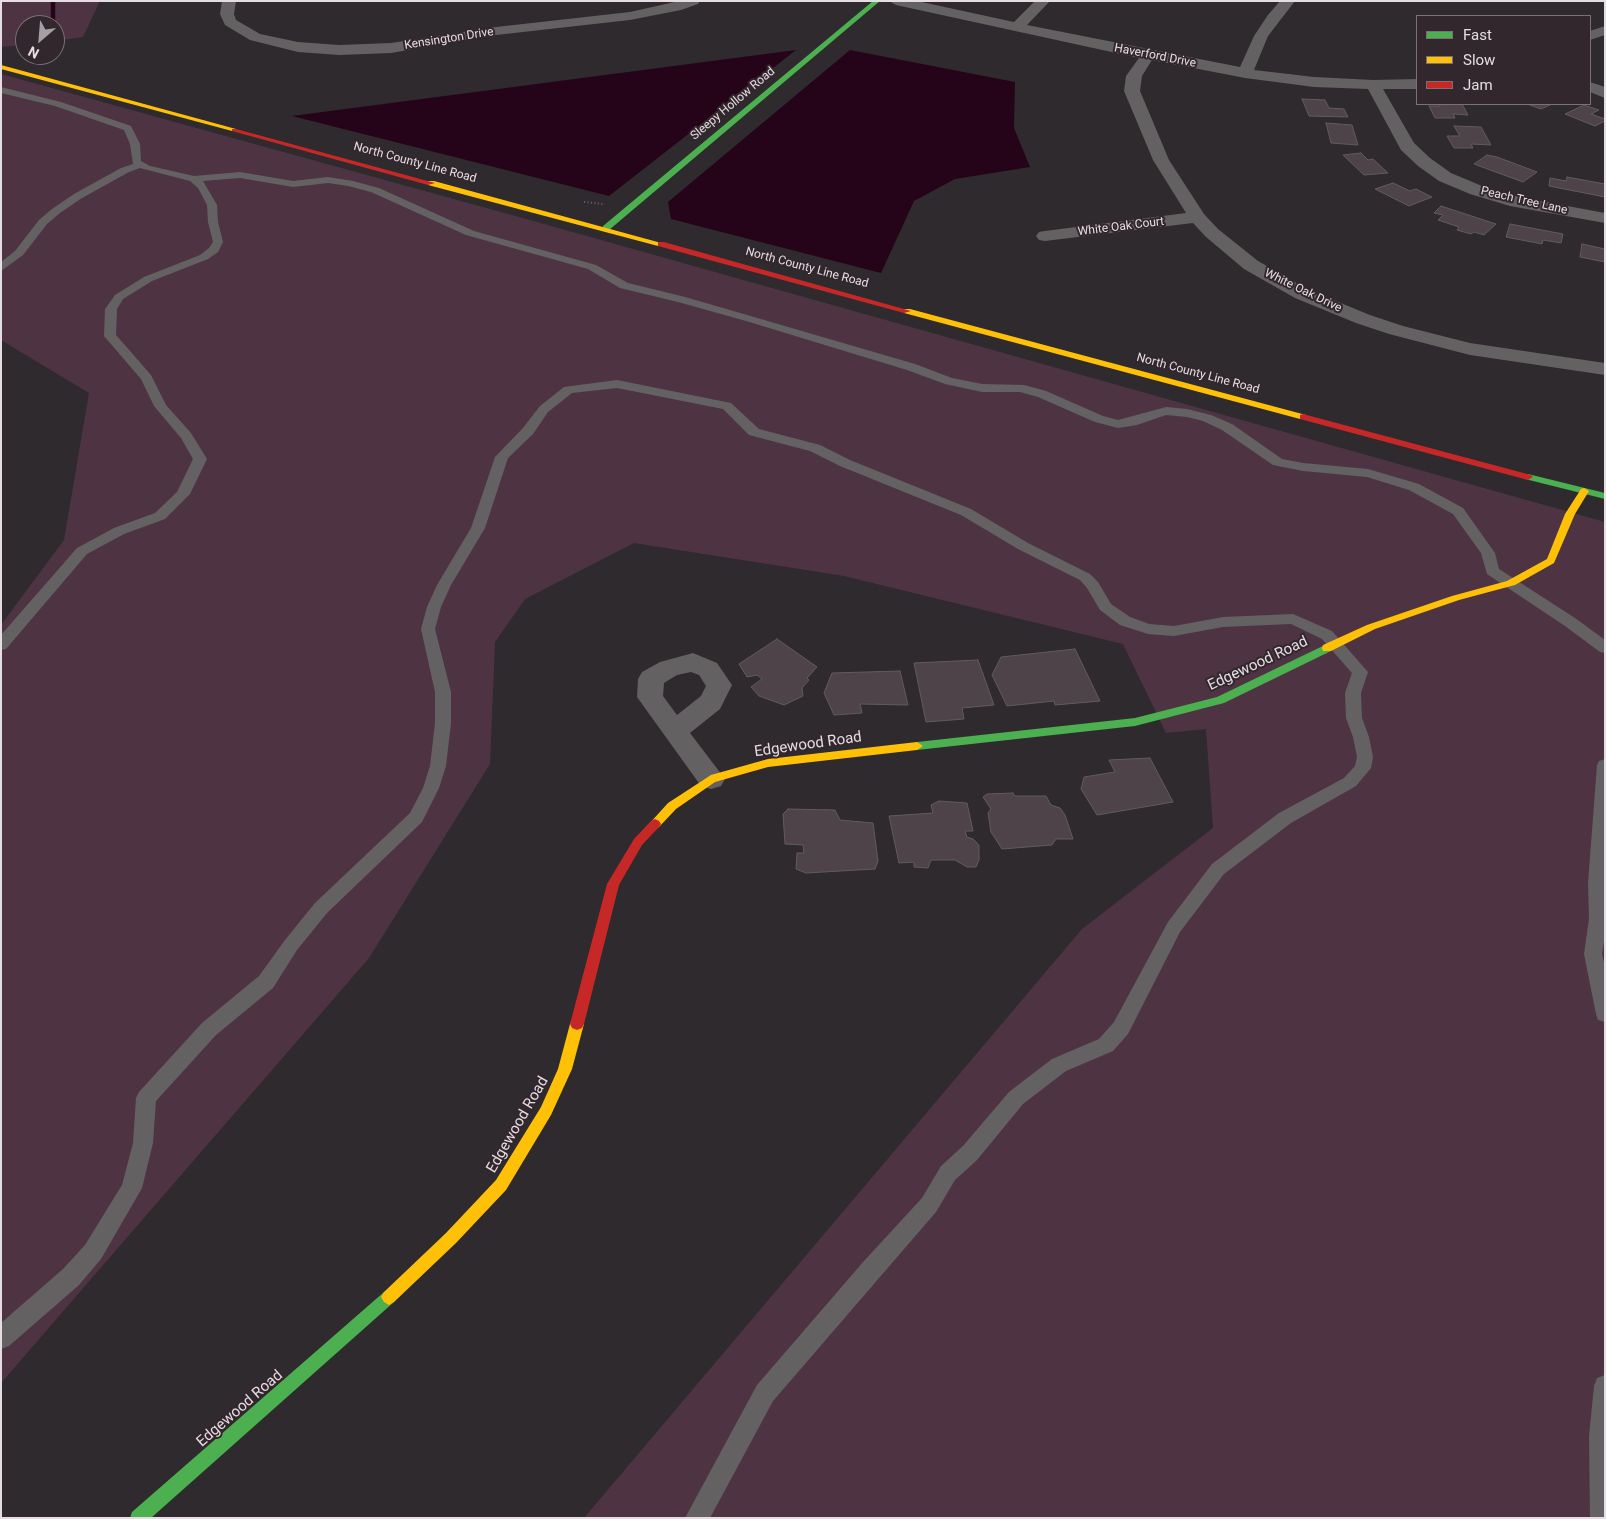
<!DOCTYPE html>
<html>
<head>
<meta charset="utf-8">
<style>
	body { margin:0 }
	#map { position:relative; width:1606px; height:1519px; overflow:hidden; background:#2f2a2d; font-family:Roboto,sans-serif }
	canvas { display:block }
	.frame { position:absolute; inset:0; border:2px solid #e5dde1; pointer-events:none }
	.legend { position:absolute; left:1416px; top:15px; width:175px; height:90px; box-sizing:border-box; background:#32272d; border:1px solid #7a7075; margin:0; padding:6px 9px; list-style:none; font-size:15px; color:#e5dde1 }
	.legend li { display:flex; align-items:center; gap:10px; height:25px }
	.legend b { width:25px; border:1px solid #7a7075 }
	.north { position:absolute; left:15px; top:15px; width:50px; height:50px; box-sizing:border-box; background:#32272d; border:1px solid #7a7075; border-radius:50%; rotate:207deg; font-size:14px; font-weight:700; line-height:20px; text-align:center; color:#e5dde1 }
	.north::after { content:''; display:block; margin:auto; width:18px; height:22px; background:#a59ea2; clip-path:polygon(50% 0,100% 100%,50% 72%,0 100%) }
</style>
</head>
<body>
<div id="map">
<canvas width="1606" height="1519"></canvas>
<div class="frame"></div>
<ul class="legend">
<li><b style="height:6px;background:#4caf50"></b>Fast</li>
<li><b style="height:6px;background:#ffc107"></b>Slow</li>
<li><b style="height:6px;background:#c62828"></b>Jam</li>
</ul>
<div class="north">N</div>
</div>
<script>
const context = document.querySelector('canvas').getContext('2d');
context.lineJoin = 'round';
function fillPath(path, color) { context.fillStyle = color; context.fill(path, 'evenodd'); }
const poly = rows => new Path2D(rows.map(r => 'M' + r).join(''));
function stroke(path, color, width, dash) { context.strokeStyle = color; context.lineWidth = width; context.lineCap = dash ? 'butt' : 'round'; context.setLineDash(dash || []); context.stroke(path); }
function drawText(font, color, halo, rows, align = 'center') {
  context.font = font + ' Roboto,sans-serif'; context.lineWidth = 4; context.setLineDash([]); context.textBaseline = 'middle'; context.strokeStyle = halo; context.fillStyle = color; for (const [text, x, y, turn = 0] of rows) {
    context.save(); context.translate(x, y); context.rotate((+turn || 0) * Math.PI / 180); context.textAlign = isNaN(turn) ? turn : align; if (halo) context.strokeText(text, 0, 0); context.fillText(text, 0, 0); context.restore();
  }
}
const green = poly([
	[1,1,100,1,83,37,55,41,55,25,25,25,25,45,1,47],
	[1,74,537,222,1605,522,1605,1518,584,1518,1082,929,1213,828,1206,729,1166,733,1123,644,844,576,634,543,525,599,495,642,490,764,369,958,1,1383,1,625,64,540,89,393,1,340]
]);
const water = poly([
	[796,50,609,196,292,116],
	[850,50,1015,82,1014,128,1030,167,955,179,914,201,881,273,671,219,668,202]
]);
const stream = poly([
	[53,1,53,25]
]);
const building = poly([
	[1302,99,1325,100,1329,108,1344,109,1348,117,1309,116,1302,99],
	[1439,104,1462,104,1468,115,1453,114,1455,118,1435,118,1429,106,1440,106,1439,104],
	[1527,104,1552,104,1541,109,1527,104],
	[1584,105,1599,110,1591,114,1605,119,1605,121,1595,126,1565,114,1584,105],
	[1326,123,1352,125,1358,145,1331,143,1326,123],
	[1454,126,1481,127,1491,145,1471,144,1473,148,1454,148,1447,136,1460,136,1454,126],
	[1361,153,1368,160,1373,159,1388,173,1364,175,1343,155,1361,153],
	[1487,155,1497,157,1537,172,1523,182,1474,164,1487,155],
	[1567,177,1605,184,1605,197,1549,186,1550,178,1566,181,1567,177],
	[1393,183,1410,191,1416,189,1432,197,1409,206,1375,189,1393,183],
	[1441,206,1496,224,1484,235,1474,232,1471,234,1457,230,1459,227,1438,220,1443,215,1434,213,1441,206],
	[1510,224,1563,234,1561,243,1543,240,1542,244,1506,237,1510,224],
	[1582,244,1605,249,1605,262,1580,257,1582,244],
	[777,639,817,667,807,678,809,680,802,688,803,696,784,705,759,696,751,687,762,679,757,675,747,677,739,664,777,639],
	[1075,649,1100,701,1055,705,1054,701,1007,706,992,675,1001,657,1075,649],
	[978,660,994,705,962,708,964,719,926,722,914,663,978,660],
	[900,671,908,705,860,704,862,713,834,715,824,693,832,673,900,671],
	[1150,758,1173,802,1097,815,1081,789,1084,777,1115,772,1109,760,1150,758],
	[1013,793,1015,796,1046,796,1051,805,1060,808,1065,815,1073,839,1056,839,1052,845,1002,849,991,832,988,813,991,809,983,797,987,794,1013,793],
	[939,801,967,803,973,831,965,831,967,837,973,839,979,845,979,860,976,867,967,867,955,860,931,860,928,868,914,867,914,862,899,863,889,816,933,813,931,805,939,801],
	[788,809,835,810,840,820,873,823,878,861,875,869,806,873,796,869,797,853,804,853,803,845,785,844,783,814,788,809]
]);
const path = poly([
	[584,202,603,204]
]);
const lane = poly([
	[1,87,61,102,131,126,140,144,141,161,150,166,194,176,240,172,293,181,328,177,353,181,379,188,474,231,596,265,628,283,685,297,754,317,915,364,952,378,982,384,1024,385,1046,391,1103,416,1118,420,1166,407,1187,409,1211,415,1232,424,1282,459,1303,463,1368,469,1419,484,1463,508,1495,553,1499,569,1575,618,1605,640,1605,653,1600,652,1565,626,1487,574,1481,553,1453,514,1409,490,1367,477,1303,471,1273,465,1222,430,1203,421,1187,417,1166,415,1137,425,1118,428,1095,422,1038,397,1020,392,982,392,945,384,907,370,746,321,678,302,620,288,588,269,466,235,371,192,348,186,328,183,293,187,240,178,203,181,217,205,218,222,223,242,218,252,208,259,152,281,123,299,117,309,116,335,151,375,166,405,191,433,207,459,190,494,165,519,124,534,87,554,6,649,1,650,1,635,77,548,114,528,155,513,177,492,193,459,181,438,154,406,141,379,104,336,105,309,115,295,144,277,200,255,209,248,213,242,208,222,207,205,198,188,190,181,140,168,129,172,82,198,60,213,47,224,23,255,1,271,1,262,15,251,39,220,52,209,74,194,121,168,133,164,130,144,124,130,55,106,1,93,1,87],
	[617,380,731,403,759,429,820,445,850,460,971,509,1028,543,1090,574,1098,582,1111,604,1130,617,1149,624,1174,626,1223,617,1293,614,1332,631,1368,672,1361,693,1362,718,1369,737,1373,757,1371,768,1356,786,1291,823,1224,874,1180,932,1128,1034,1113,1051,1066,1071,1023,1104,977,1160,955,1180,936,1212,773,1401,710,1518,685,1518,757,1385,864,1261,922,1198,941,1166,963,1146,1009,1092,1052,1059,1099,1039,1114,1022,1168,922,1212,864,1279,813,1344,778,1355,766,1357,757,1353,737,1346,718,1345,693,1352,673,1322,639,1291,624,1223,627,1174,636,1148,634,1120,625,1100,610,1087,588,1080,580,1018,549,961,515,840,466,810,451,749,435,723,409,617,388,572,393,548,412,533,434,508,458,485,528,451,585,441,607,435,629,451,692,451,723,446,766,439,788,422,822,327,913,297,950,273,988,216,1035,156,1101,153,1143,142,1188,101,1259,79,1285,9,1346,1,1349,1,1323,63,1269,85,1245,122,1185,133,1143,136,1098,139,1092,202,1023,259,976,285,940,315,903,410,813,423,788,430,766,435,723,435,692,421,629,427,607,437,585,471,528,495,457,523,428,540,406,564,387,617,380],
	[1605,759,1605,935,1602,954,1605,967,1605,1022,1598,1020,1596,1014,1584,954,1589,919,1588,883,1597,765,1599,761,1605,759],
	[1605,1375,1605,1518,1590,1518,1589,1436,1594,1386,1597,1378,1605,1375]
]);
const street = poly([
	[222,1,236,1,234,14,236,20,260,34,298,42,339,45,391,43,496,27,630,12,679,1,700,1,698,4,681,10,630,20,496,35,391,53,339,55,298,52,250,40,225,25,220,14,222,1],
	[889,1,917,1,1014,22,1035,1,1050,1,1027,25,1240,67,1254,36,1268,15,1280,1,1295,1,1268,36,1254,70,1314,77,1373,80,1417,79,1417,89,1383,89,1414,143,1430,158,1451,173,1482,186,1519,197,1605,213,1605,223,1510,206,1470,194,1439,181,1418,166,1401,150,1368,89,1314,87,1245,78,1152,60,1142,76,1140,91,1169,160,1204,214,1218,229,1258,261,1309,290,1370,315,1403,326,1470,343,1605,363,1605,375,1470,355,1389,334,1356,323,1295,298,1244,269,1206,237,1193,223,1045,241,1039,240,1036,236,1039,232,1045,231,1186,213,1153,160,1124,91,1126,76,1139,58,896,5,889,1],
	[1605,26,1605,35,1590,40,1590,31,1605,26],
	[1590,82,1605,87,1605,98,1590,92,1590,82],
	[693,653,717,663,732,685,720,709,690,733,725,779,721,786,711,789,701,786,637,697,638,679,642,672,660,662,693,653],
	[691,672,699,675,706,686,701,696,677,715,663,696,664,683,677,675,691,672]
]);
const fast = poly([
	[873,1,880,1,609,230,603,230,603,226,873,1],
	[1528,474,1605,493,1605,499,1525,479,1525,475,1528,474],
	[1327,644,1331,645,1332,648,1331,651,1224,703,1135,726,917,750,911,746,917,742,1135,718,1217,697,1327,644],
	[389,1289,394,1292,397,1297,394,1302,151,1518,130,1518,132,1512,384,1292,389,1289]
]);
const slow = poly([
	[1,65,236,129,237,130,232,131,1,69,1,65],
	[428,181,434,181,665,244,658,246,428,185,428,181],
	[904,309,910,309,1306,415,1307,417,1306,419,1300,419,904,313,904,309],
	[1584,488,1589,491,1575,514,1554,563,1515,585,1459,600,1375,629,1331,651,1323,651,1322,648,1323,645,1367,625,1452,596,1507,581,1547,559,1565,514,1581,489,1584,488],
	[917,742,923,746,917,750,768,767,715,782,676,809,659,827,655,829,651,827,649,824,668,803,711,775,768,759,917,742],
	[577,1018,582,1020,584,1024,572,1069,551,1115,506,1190,456,1243,394,1302,389,1305,384,1302,381,1297,384,1292,446,1233,496,1180,541,1107,558,1069,570,1024,572,1020,577,1018]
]);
const jam = poly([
	[232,129,236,129,435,183,428,185,232,131,232,129],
	[658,242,664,242,911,311,904,313,658,246,658,242],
	[1303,414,1531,475,1533,477,1528,480,1300,419,1300,415,1303,414],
	[655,819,659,821,661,824,659,827,642,845,619,885,584,1024,582,1028,577,1030,572,1028,570,1024,607,884,634,839,651,821,655,819]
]);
const farStreetnames = [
	["Kensington Drive",449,39,-9],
	["Haverford Drive",1155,56,11],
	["Sleepy Hollow Road",733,104,-40],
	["North County Line Road",415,163,15],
	["Peach Tree Lane",1524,201,13],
	["White Oak Court",1121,227,-7],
	["North County Line Road",807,268,15],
	["White Oak Drive",1303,291,26],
	["North County Line Road",1198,374,15]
];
const streetNames = [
	["Edgewood Road",1258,664,-25],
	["Edgewood Road",808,745,-8],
	["Edgewood Road",518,1125,-60],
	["Edgewood Road",240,1409,-41]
];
fillPath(green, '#4e3443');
fillPath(water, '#250419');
stroke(stream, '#250419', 4.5);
fillPath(building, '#4f434a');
stroke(building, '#605b5e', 1);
stroke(path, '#686567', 2, [1, 2.5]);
fillPath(lane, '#646163');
fillPath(street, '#646163');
fillPath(fast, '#4caf50');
fillPath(slow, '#ffc107');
fillPath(jam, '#c62828');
drawText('12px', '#e5dde1', '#32272d', farStreetnames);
drawText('15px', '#e5dde1', '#32272d', streetNames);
</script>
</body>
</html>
